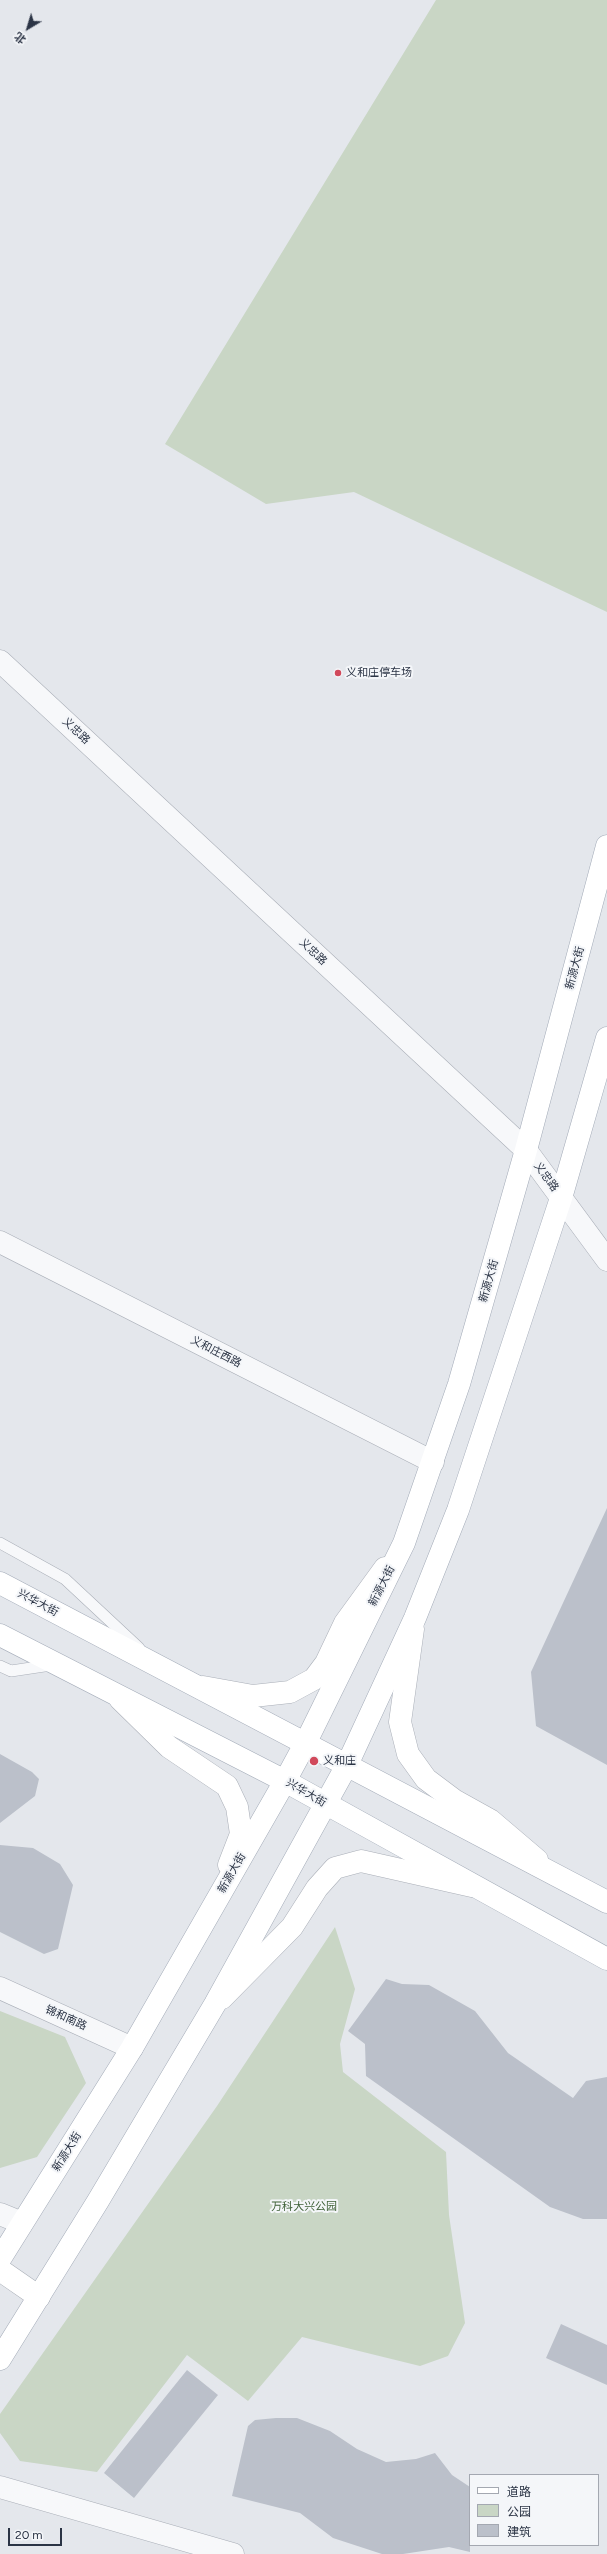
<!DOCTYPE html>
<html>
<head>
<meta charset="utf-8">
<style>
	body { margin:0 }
	#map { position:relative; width:607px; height:2554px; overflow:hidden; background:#e4e7ec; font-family:Figtree,"Noto Sans SC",sans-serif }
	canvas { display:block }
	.legend { position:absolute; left:469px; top:2474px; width:130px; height:72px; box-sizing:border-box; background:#f4f6f9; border:1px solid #a4a8b1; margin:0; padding:5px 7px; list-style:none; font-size:12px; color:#2b3445 }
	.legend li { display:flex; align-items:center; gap:8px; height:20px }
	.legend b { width:20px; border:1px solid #a4a8b1 }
	.north { position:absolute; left:8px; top:8px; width:40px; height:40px; -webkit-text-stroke:3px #f4f6f9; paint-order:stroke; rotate:218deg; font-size:11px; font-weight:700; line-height:16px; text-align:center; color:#2b3445 }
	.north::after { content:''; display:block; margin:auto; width:14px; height:18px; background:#2b3445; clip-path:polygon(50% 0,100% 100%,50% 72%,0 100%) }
	.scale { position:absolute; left:8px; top:2528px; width:54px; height:18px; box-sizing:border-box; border:2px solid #2b3445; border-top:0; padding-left:5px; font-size:12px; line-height:14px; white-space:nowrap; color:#2b3445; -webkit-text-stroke:3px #f4f6f9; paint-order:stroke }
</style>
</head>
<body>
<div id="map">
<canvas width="607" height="2554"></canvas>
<ul class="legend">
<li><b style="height:5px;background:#fff"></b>道路</li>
<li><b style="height:11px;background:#c9d6c5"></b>公园</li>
<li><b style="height:11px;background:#bbc0ca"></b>建筑</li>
</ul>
<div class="north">北</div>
<div class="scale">20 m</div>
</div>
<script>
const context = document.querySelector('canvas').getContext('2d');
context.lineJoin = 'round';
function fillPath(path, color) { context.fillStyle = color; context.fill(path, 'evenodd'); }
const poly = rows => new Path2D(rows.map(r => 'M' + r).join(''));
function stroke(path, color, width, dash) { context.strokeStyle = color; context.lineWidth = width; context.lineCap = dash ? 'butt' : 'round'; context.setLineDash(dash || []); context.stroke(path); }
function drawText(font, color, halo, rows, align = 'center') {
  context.font = font + ' Figtree,"Noto Sans SC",sans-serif'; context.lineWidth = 4; context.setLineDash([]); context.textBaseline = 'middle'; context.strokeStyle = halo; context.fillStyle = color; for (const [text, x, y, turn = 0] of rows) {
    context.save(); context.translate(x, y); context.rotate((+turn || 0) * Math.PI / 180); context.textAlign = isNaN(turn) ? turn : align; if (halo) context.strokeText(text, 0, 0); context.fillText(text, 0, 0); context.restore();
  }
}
const green = poly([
	[436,0,607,0,607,612,354,492,266,504,165,444],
	[335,1927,355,1989,340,2044,343,2072,446,2152,449,2215,465,2323,448,2356,420,2366,302,2337,248,2401,187,2355,97,2472,20,2461,0,2433,0,2414,217,2106],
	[0,2011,65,2037,86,2083,37,2157,0,2168]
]);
const building = poly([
	[607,1508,607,1765,536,1726,531,1672],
	[0,1754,32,1772,39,1779,35,1796,0,1823],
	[0,1845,33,1848,60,1864,73,1885,58,1949,44,1954,0,1932],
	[386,1979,402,1984,429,1985,475,2011,508,2053,573,2098,586,2081,607,2077,607,2219,583,2219,550,2207,366,2076,365,2044,348,2031],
	[561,2324,607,2345,607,2385,546,2358],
	[187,2370,218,2395,134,2498,104,2473],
	[276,2418,297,2418,330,2431,357,2449,386,2462,416,2459,435,2453,452,2475,470,2487,470,2552,449,2547,403,2554,382,2554,333,2538,300,2513,232,2496,248,2426,255,2420]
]);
const service = poly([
	[0,1543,65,1579,139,1648],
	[0,1666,11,1671,51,1665]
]);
const minor = poly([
	[0,1242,433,1462],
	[0,1988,132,2048],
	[0,2214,22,2223]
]);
const tertiary = poly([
	[0,661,526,1150,607,1260],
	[0,2487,233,2554]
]);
const secondary = poly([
	[413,1629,400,1722,408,1754,426,1779,454,1800,490,1820,537,1860],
	[203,1687,253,1696,290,1692,314,1679,326,1663,345,1623,385,1568],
	[120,1699,169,1747,227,1786,237,1807,241,1834,229,1865],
	[222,1998,292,1927,317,1888,335,1868,361,1861,472,1886],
	[0,2270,39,2297]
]);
const primary = poly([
	[0,1583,607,1902],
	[0,1635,285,1781,607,1959],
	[0,2259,132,2048,285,1781,305,1744,404,1543,459,1384,526,1150,607,846],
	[0,2359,98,2201,215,2004,347,1765,415,1618,458,1510,561,1198,607,1038]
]);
const markers = [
	[338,673,4,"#d1495b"],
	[314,1761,5,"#d1495b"]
];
const poiNames = [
	["义和庄停车场",346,673],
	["义和庄",323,1761]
];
const streetNames = [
	["义忠路",76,731,43],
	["义忠路",313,952,43],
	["新源大街",575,968,-75],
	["义忠路",546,1177,54],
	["新源大街",489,1281,-74],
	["义和庄西路",216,1352,27],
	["新源大街",382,1586,-63],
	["兴华大街",38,1603,28],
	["兴华大街",306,1793,30],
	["新源大街",232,1873,-60],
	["锦和南路",66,2018,24],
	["新源大街",67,2152,-58]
];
const parkNames = [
	["万科大兴公园",304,2207]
];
fillPath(green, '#c9d6c5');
fillPath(building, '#bbc0ca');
stroke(service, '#a9aeb7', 12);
stroke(minor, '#a9aeb7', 23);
stroke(tertiary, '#a9aeb7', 23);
stroke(secondary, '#a9aeb7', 23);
stroke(primary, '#a3abb8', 23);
stroke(service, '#f7f8fa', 11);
stroke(minor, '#f7f8fa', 22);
stroke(tertiary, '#f7f8fa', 22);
stroke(secondary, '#fff', 22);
stroke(primary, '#fff', 22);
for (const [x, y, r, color] of markers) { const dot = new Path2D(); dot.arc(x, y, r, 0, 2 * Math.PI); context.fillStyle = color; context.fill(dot); stroke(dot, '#f4f6f9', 1.5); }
drawText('11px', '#2b3445', '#f4f6f9', poiNames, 'left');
drawText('11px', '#2b3445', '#f4f6f9', streetNames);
drawText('11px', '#3f6138', '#f4f6f9', parkNames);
</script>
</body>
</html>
